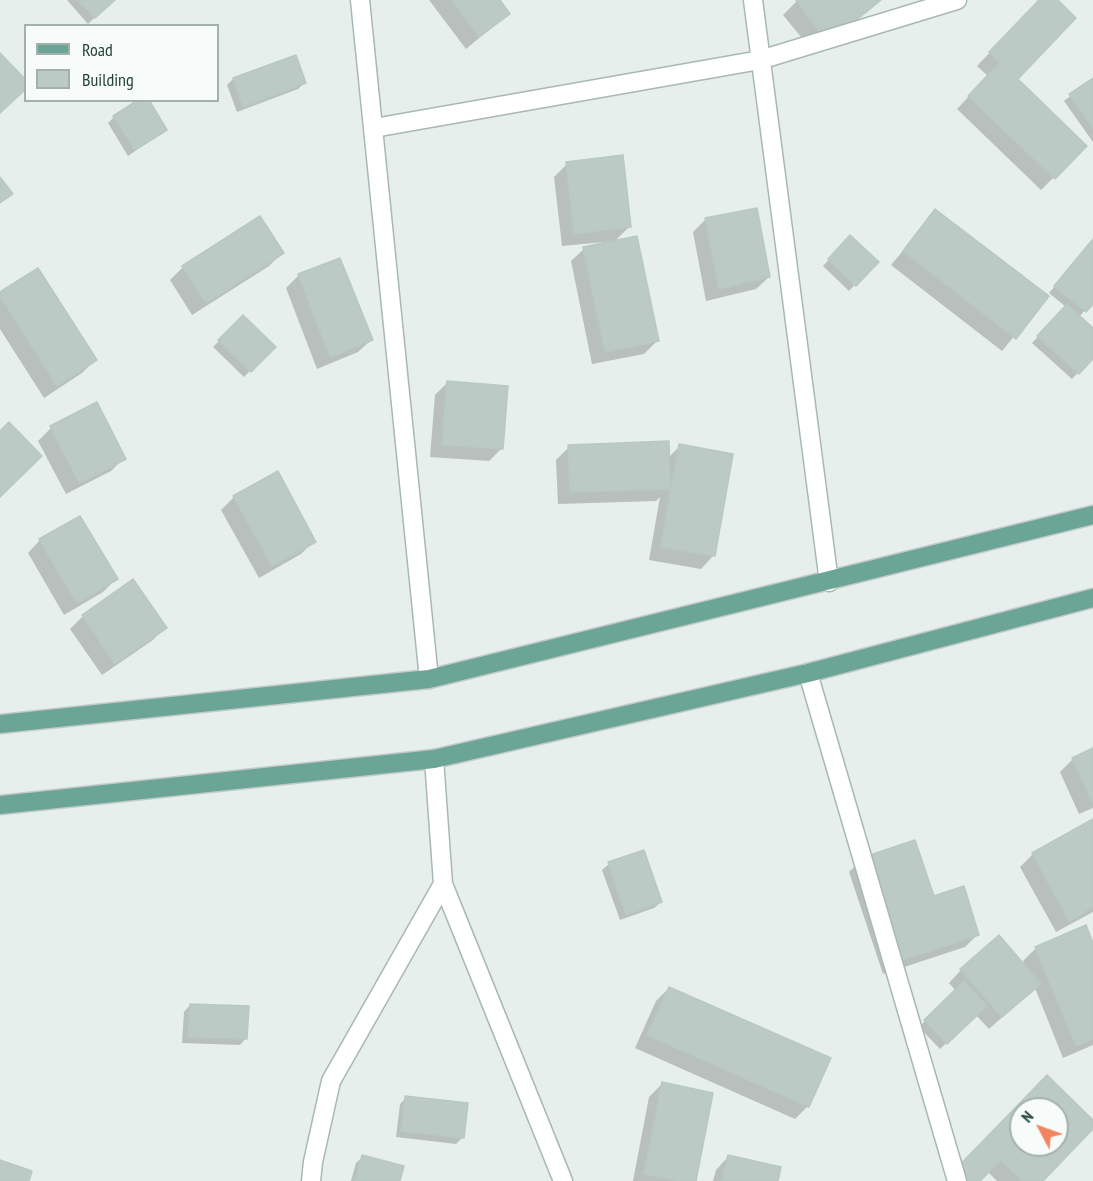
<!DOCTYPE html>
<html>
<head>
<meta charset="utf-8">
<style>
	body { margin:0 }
	#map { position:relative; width:1093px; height:1181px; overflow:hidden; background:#e6efeb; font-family:"PT Sans Narrow",sans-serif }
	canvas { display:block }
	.legend { position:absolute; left:24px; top:24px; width:195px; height:78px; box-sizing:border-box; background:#f7fbf9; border:2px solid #a3b1ad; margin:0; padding:8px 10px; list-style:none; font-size:18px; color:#24423a }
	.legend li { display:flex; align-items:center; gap:12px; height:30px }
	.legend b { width:30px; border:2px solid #a3b1ad }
	.north { position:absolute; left:1009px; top:1097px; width:60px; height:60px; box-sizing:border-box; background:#f7fbf9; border:2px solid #a3b1ad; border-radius:50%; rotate:311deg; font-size:16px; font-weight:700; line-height:24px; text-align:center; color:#24423a }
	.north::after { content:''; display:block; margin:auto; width:21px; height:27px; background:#f4845f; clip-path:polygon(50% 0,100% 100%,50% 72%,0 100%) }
</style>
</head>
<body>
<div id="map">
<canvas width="1093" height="1181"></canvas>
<ul class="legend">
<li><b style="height:8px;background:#6aa596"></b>Road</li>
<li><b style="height:16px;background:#bbcac4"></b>Building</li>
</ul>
<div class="north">N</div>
</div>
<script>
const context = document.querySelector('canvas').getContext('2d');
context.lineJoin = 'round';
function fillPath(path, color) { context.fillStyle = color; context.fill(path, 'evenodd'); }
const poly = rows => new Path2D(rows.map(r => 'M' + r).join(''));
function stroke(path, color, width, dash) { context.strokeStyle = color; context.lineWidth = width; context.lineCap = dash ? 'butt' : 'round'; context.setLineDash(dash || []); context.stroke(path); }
const shadow = poly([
	[67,0,113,0,88,24],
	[429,0,498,0,508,14,466,49],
	[798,0,879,0,815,54,783,15],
	[1040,0,1056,0,1016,79,1085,146,1041,190,957,109,988,76,977,66],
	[233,79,304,83,298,89,237,112,227,85],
	[1093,79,1093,142,1064,101],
	[114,117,165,130,128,156,108,123],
	[567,164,629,227,615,241,562,246,554,177],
	[936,211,1047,296,1002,351,891,265],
	[260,218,282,253,269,266,192,315,170,280,183,267],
	[706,219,769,277,756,289,706,301,693,232],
	[1093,241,1093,301,1079,317,1093,330,1093,357,1072,379,1032,343,1066,307,1049,293],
	[844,243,877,262,849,291,823,266],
	[584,249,657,341,644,354,592,364,571,261],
	[299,275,371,340,358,352,317,369,286,288],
	[0,294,95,360,82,373,44,398,0,329],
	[243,317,273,347,244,377,213,347],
	[448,382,502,448,489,461,430,457,435,395],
	[51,428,124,458,111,471,66,494,38,441],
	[680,446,713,556,701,569,649,560,660,497,656,501,558,504,556,460,569,447,668,458],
	[234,497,314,541,301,554,259,578,221,510],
	[40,540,116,579,103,592,64,615,28,553],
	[133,581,165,627,153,640,102,675,70,629,83,616],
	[1093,750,1093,808,1079,814,1060,772,1072,760],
	[1093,821,1093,912,1056,932,1020,867,1033,854],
	[862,859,933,898,978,934,965,947,883,974,849,872],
	[609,864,661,902,654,908,620,920,602,870],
	[1093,947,1093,1045,1063,1058,1035,988,989,1029,976,1015,940,1049,919,1027,956,991,949,983,961,970,1028,970,1023,961,1036,948],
	[669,988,808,1106,795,1119,635,1048,656,1001],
	[190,1005,246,1038,240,1045,182,1043,184,1012],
	[1047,1077,1093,1123,1093,1127,1041,1181,997,1181,987,1171,978,1181,946,1181],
	[1021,1109,1057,1109,1057,1145,1021,1145],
	[662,1084,695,1181,633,1181,649,1097],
	[406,1098,462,1138,456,1144,396,1137,400,1104],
	[363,1157,398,1181,351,1181,356,1163],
	[728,1157,776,1181,713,1181,716,1170]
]);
const building = poly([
	[78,0,115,0,95,18,78,0],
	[452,0,500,0,510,14,479,37,452,0],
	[796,0,881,0,828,43,796,0],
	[1039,0,1058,0,1076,18,1018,79,1087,146,1055,179,968,96,1000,62,989,52,1039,0],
	[0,53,26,80,26,89,0,113,0,53],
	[296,55,306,83,243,107,233,78,296,55],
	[1093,78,1093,128,1069,94,1093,78],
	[138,100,149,100,167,130,135,150,113,116,138,100],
	[623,155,631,227,574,234,566,162,623,155],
	[0,177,13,194,0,203,0,177],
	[757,208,770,277,719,289,705,218,757,208],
	[935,209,1049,296,1016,339,903,251,935,209],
	[260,216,284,253,206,303,182,266,260,216],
	[850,235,879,262,856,286,828,259,850,235],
	[637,236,659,341,605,352,583,247,637,236],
	[1093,239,1093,304,1086,312,1054,286,1093,239],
	[340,258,373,340,330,357,298,274,340,258],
	[38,268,97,360,57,386,0,296,0,292,38,268],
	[1067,304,1093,328,1093,359,1079,374,1037,336,1067,304],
	[243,315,276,347,251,372,218,340,243,315],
	[447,381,508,386,503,449,442,445,447,381],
	[97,402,126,459,79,483,50,426,97,402],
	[9,422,42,456,0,497,0,431,9,422],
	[669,441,670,489,570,492,568,445,669,441],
	[679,444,733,454,715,556,661,547,679,444],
	[278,471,316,542,272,566,233,496,278,471],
	[80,516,118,579,77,603,39,539,80,516],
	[133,579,167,628,115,664,82,615,133,579],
	[1093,748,1093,802,1092,802,1072,758,1093,748],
	[1093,819,1093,907,1069,921,1032,853,1093,819],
	[915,840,934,896,964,886,979,935,896,962,861,858,915,840],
	[644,850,662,902,626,915,608,862,644,850],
	[1086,925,1093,943,1093,1039,1076,1046,1035,947,1086,925],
	[999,935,1041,984,1002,1017,960,969,999,935],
	[964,981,987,1006,947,1044,924,1020,964,981],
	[669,987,831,1058,809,1107,647,1035,669,987],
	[190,1004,249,1006,247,1039,188,1037,190,1004],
	[1047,1075,1093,1120,1093,1129,1043,1181,1023,1181,1001,1160,980,1181,956,1181,950,1175,1047,1075],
	[1021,1109,1057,1109,1057,1145,1021,1145,1021,1109],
	[662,1082,713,1093,696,1181,679,1181,644,1174,662,1082],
	[405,1096,468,1103,464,1138,401,1131,405,1096],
	[362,1155,404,1166,400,1181,355,1181,362,1155],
	[728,1155,781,1167,778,1181,722,1181,728,1155],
	[0,1160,32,1171,29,1181,0,1181,0,1160]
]);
const minor = poly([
	[360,0,429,679],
	[753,0,829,582],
	[374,128,760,60,957,0],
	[808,673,957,1181],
	[434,759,443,884,563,1181],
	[311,1181,313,1162,331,1081,443,884]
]);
const major = poly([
	[0,724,429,679,1093,515],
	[0,805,434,759,808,673,1093,598]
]);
fillPath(shadow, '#0003');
fillPath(building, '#bbcac4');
stroke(building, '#b8c9c2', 1.5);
stroke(minor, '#a8b8b2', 21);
stroke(major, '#c2cac8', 21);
stroke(minor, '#fff', 18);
stroke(major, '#6aa596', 18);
</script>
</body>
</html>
